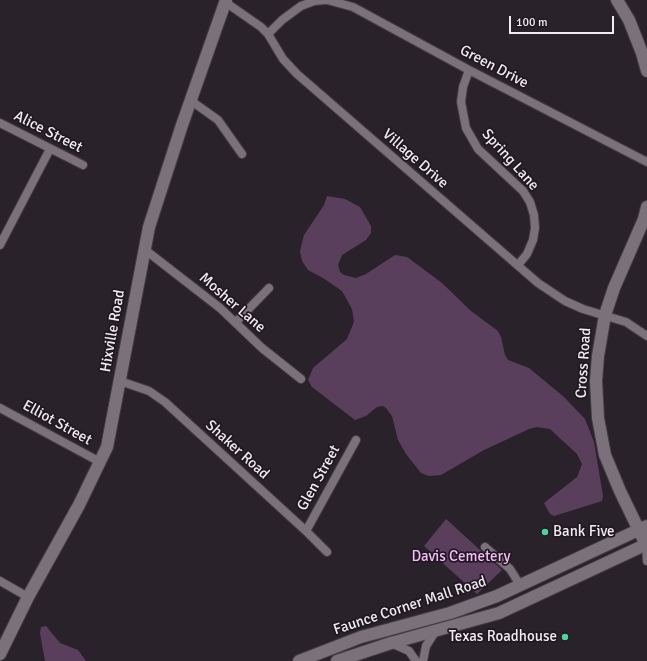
<!DOCTYPE html>
<html>
<head>
<meta charset="utf-8">
<style>
	body { margin:0 }
	#map { position:relative; width:647px; height:661px; overflow:hidden; background:#2a222a; font-family:Signika,sans-serif }
	canvas { display:block }
	.scale { position:absolute; left:509px; top:16px; width:105px; height:18px; box-sizing:border-box; border:2px solid #f1ecf1; border-top:0; padding-left:5px; font-size:12px; line-height:14px; white-space:nowrap; color:#f1ecf1; -webkit-text-stroke:3px #201921; paint-order:stroke }
</style>
</head>
<body>
<div id="map">
<canvas width="647" height="661"></canvas>
<div class="scale">100 m</div>
</div>
<script>
const context = document.querySelector('canvas').getContext('2d');
context.lineJoin = 'round';
function fillPath(path, color) { context.fillStyle = color; context.fill(path, 'evenodd'); }
const poly = rows => new Path2D(rows.map(r => 'M' + r).join(''));
function stroke(path, color, width, dash) { context.strokeStyle = color; context.lineWidth = width; context.lineCap = dash ? 'butt' : 'round'; context.setLineDash(dash || []); context.stroke(path); }
function drawText(font, color, halo, rows, align = 'center') {
  context.font = font + ' Signika,sans-serif'; context.lineWidth = 3.5; context.setLineDash([]); context.textBaseline = 'middle'; context.strokeStyle = halo; context.fillStyle = color; for (const [text, x, y, turn = 0] of rows) {
    context.save(); context.translate(x, y); context.rotate((+turn || 0) * Math.PI / 180); context.textAlign = isNaN(turn) ? turn : align; if (halo) context.strokeText(text, 0, 0); context.fillText(text, 0, 0); context.restore();
  }
}
const green = poly([
	[327,196,345,199,360,207,371,226,371,233,366,240,342,255,338,265,340,272,344,275,356,278,366,274,395,255,407,257,442,283,471,311,498,331,501,337,505,355,508,360,529,368,564,397,585,419,594,442,603,496,602,501,554,516,550,514,544,503,577,477,582,464,577,454,550,429,537,427,529,429,484,450,441,475,429,476,421,473,406,454,398,440,392,416,386,408,383,406,377,407,366,416,355,420,312,387,308,380,313,368,347,339,354,322,352,309,342,291,323,278,308,270,302,261,300,251,304,235,324,205],
	[446,519,502,570,477,594,424,546],
	[46,626,60,643,78,650,86,661,45,661,40,633,41,627]
]);
const street = poly([
	[327,0,353,7,469,70,647,162],
	[225,2,261,27,268,34,283,59,297,74,538,283,565,301,583,309,626,322,647,336],
	[268,34,282,20,301,6,314,1,325,0],
	[469,70,463,87,461,102,466,128,478,149,523,191,530,202,534,215,535,228,533,240,527,254,518,265],
	[190,100,218,120,242,154],
	[0,123,83,165],
	[0,245,50,149],
	[144,249,220,308,262,348,301,379],
	[236,322,269,288],
	[120,381,149,391,165,402,306,531,327,552],
	[0,408,100,462],
	[306,531,356,440],
	[646,545,647,561],
	[485,547,510,569,520,585],
	[0,581,28,597],
	[391,643,409,651,416,661],
	[423,661,426,646,435,632]
]);
const secondary = poly([
	[617,0,629,20,642,53,647,71],
	[646,545,620,491,605,455,598,418,596,381,598,356,605,315,614,288,644,219,647,207],
	[0,654,28,597,79,505,107,447,149,227,182,125,226,0],
	[299,661,361,637,450,613,497,596,647,526],
	[337,661,391,643,499,613,647,544]
]);
const markers = [
	[545,532,4,"#50d398"],
	[565,637,4,"#50d398"]
];
const streetNames = [
	["Green Drive",494,67,28],
	["Alice Street",48,132,27],
	["Village Drive",415,159,41],
	["Spring Lane",510,160,48],
	["Mosher Lane",232,303,41],
	["Hixville Road",113,331,-80],
	["Cross Road",584,363,-86],
	["Elliot Street",57,423,29],
	["Shaker Road",237,450,42],
	["Glen Street",319,478,-61],
	["Faunce Corner Mall Road",410,606,-18]
];
const poiNames = [
	["Bank Five",553,532],
	["Texas Roadhouse",557,637,"right"]
];
const parkNames = [
	["Davis Cemetery",461,557]
];
fillPath(green, '#5a3f5c');
stroke(street, '#433d44', 10);
stroke(secondary, '#433d44', 14);
stroke(street, '#7b717b', 8);
stroke(secondary, '#7b717b', 12);
for (const [x, y, r, color] of markers) { const dot = new Path2D(); dot.arc(x, y, r, 0, 2 * Math.PI); context.fillStyle = color; context.fill(dot); stroke(dot, '#201921', 1.5); }
drawText('15px', '#f1ecf1', '#201921', streetNames);
drawText('15px', '#f1ecf1', '#201921', poiNames, 'left');
drawText('15px', '#f5bcf8', '#201921', parkNames);
</script>
</body>
</html>
